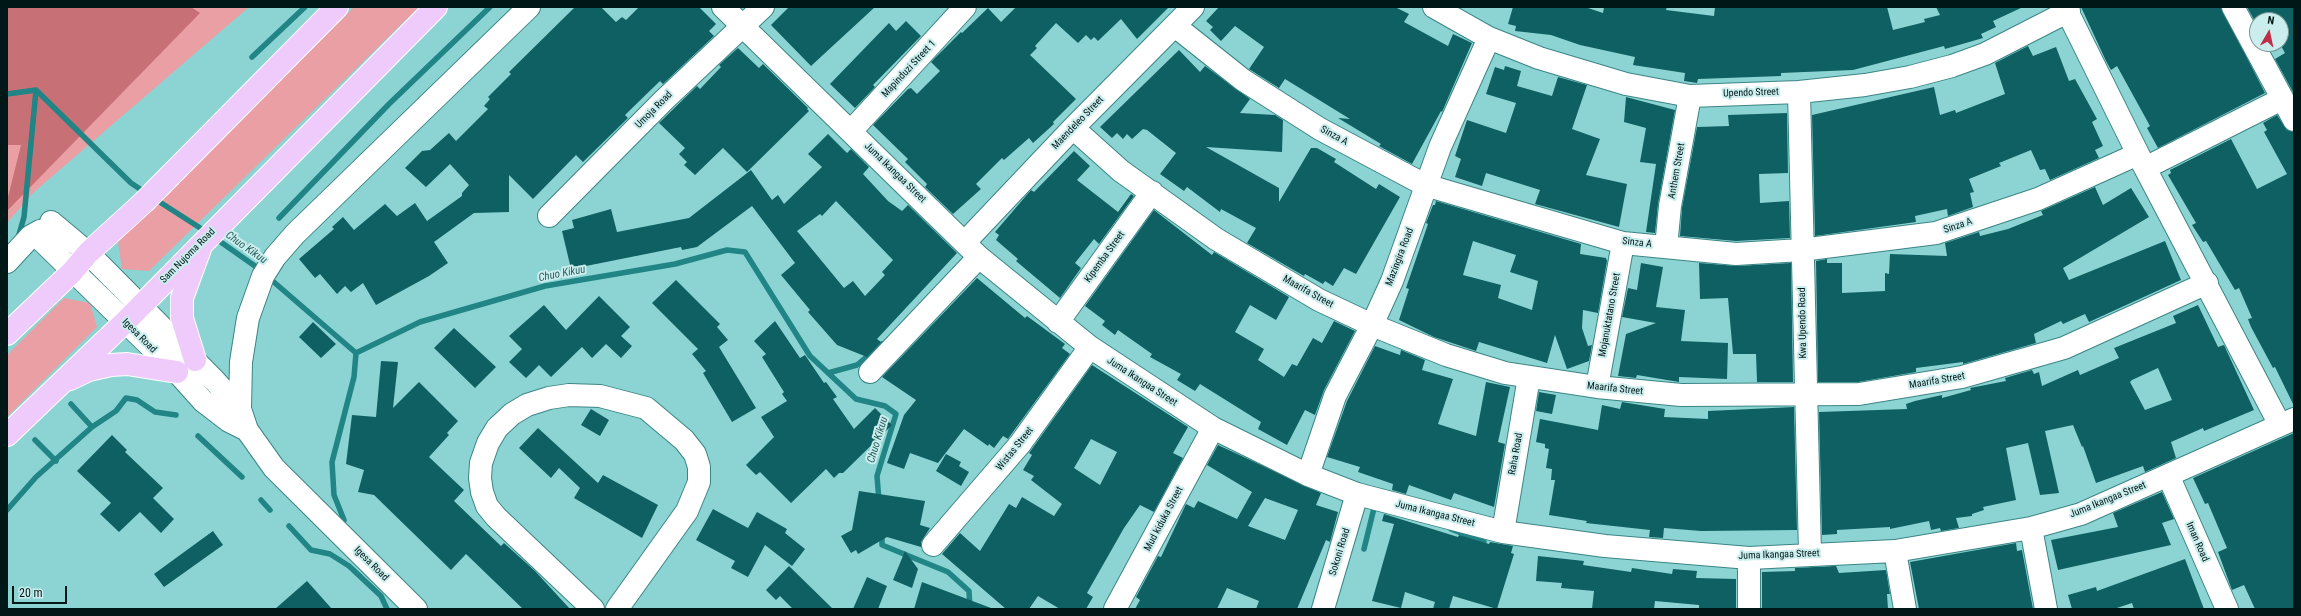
<!DOCTYPE html>
<html>
<head>
<meta charset="utf-8">
<style>
	body { margin:0 }
	#map { position:relative; width:2301px; height:616px; overflow:hidden; background:#8cd4d4; font-family:"Roboto Condensed",sans-serif }
	canvas { display:block }
	.frame { position:absolute; inset:0; border:8px solid #001717; pointer-events:none }
	.north { position:absolute; left:2249px; top:12px; width:40px; height:40px; box-sizing:border-box; background:#cbeded; border:1px solid #7a9797; border-radius:50%; rotate:9deg; font-size:11px; font-weight:700; line-height:16px; text-align:center; color:#001717 }
	.north::after { content:''; display:block; margin:auto; width:14px; height:18px; background:#be2e47; clip-path:polygon(50% 0,100% 100%,50% 72%,0 100%) }
	.scale { position:absolute; left:12px; top:586px; width:55px; height:18px; box-sizing:border-box; border:2px solid #001717; border-top:0; padding-left:5px; font-size:12px; line-height:14px; white-space:nowrap; color:#001717; -webkit-text-stroke:3px #cbeded; paint-order:stroke }
</style>
</head>
<body>
<div id="map">
<canvas width="2301" height="616"></canvas>
<div class="frame"></div>
<div class="north">N</div>
<div class="scale">20 m</div>
</div>
<script>
const context = document.querySelector('canvas').getContext('2d');
context.lineJoin = 'round';
function fillPath(path, color) { context.fillStyle = color; context.fill(path, 'evenodd'); }
const poly = rows => new Path2D(rows.map(r => 'M' + r).join(''));
function stroke(path, color, width, dash) { context.strokeStyle = color; context.lineWidth = width; context.lineCap = dash ? 'butt' : 'round'; context.setLineDash(dash || []); context.stroke(path); }
function drawText(font, color, halo, rows, align = 'center') {
  context.font = font + ' "Roboto Condensed",sans-serif'; context.lineWidth = 4; context.setLineDash([]); context.textBaseline = 'middle'; context.strokeStyle = halo; context.fillStyle = color; for (const [text, x, y, turn = 0] of rows) {
    context.save(); context.translate(x, y); context.rotate((+turn || 0) * Math.PI / 180); context.textAlign = isNaN(turn) ? turn : align; if (halo) context.strokeText(text, 0, 0); context.fillText(text, 0, 0); context.restore();
  }
}
const green = poly([
	[7,7,249,7,34,192,7,223],
	[354,7,419,7,149,271,122,269,118,242],
	[64,298,90,303,97,327,7,417,7,355]
]);
const forest = poly([
	[7,7,191,7,200,13,7,211,7,201,21,145,7,145]
]);
const stream = poly([
	[252,57,305,7],
	[7,94,36,90,131,183,146,193],
	[155,199,208,233],
	[279,218,389,104,490,7],
	[18,238,24,217,36,90],
	[215,238,262,271],
	[268,277,356,353,420,322,545,286,675,264,727,250,745,252,810,356,856,399,885,406,896,414,877,476,879,501],
	[828,373,857,365,882,344],
	[71,404,92,427],
	[198,436,242,477],
	[35,440,56,461],
	[261,500,270,510],
	[7,510,36,477,92,427,116,411,126,398,137,400,155,412,176,415],
	[344,520,334,495,332,462,354,377,356,353],
	[289,526,311,550,330,554,349,566,381,596,387,609],
	[1451,529,1484,542],
	[882,534,882,545,948,572,969,591,970,609],
	[1364,549,1375,504]
]);
const building = poly([
	[575,7,601,7,616,22,622,17,626,20,639,7,699,7,716,24,709,31,714,36,663,84,660,81,625,115,628,118,583,162,576,155,533,199,509,175,509,212,474,213,434,242,448,263,429,276,376,305,363,283,351,292,345,286,337,294,320,274,315,278,299,259,334,229,332,227,343,217,354,230,385,204,397,216,415,203,427,221,462,196,462,193,469,185,450,164,426,187,405,168,422,151,430,150,449,133,456,141,488,109,484,106,490,99,488,97,511,74,509,72],
	[789,7,875,7,811,66,771,25],
	[1016,7,1169,7,1137,39,1121,19,1098,41,1094,37,1091,40,1086,35,1078,43,1056,23,1035,46,1037,48,1030,55,1076,99,1053,122,1054,124,1033,143,1029,138,1004,160,1002,158,976,184,981,189,953,214,925,187,927,184,905,162,908,159,873,125,908,89,911,88,917,94,940,71,931,62,961,32,962,33,988,8,1001,22],
	[1219,7,1395,7,1409,14,1404,22,1448,46,1453,34,1472,43,1442,112,1441,111,1412,164,1379,146,1381,144,1338,118,1350,119,1285,79,1279,88,1249,69,1264,47,1235,26,1221,41,1210,30,1213,27,1206,21],
	[1513,7,1585,7,1603,13,1604,7,1667,7,1666,10,1714,16,1715,7,1887,7,1893,30,1925,22,1924,19,1940,15,1936,7,2023,7,1993,21,1996,27,1981,34,1983,38,1945,49,1944,46,1853,70,1781,73,1781,76,1698,79,1697,83,1684,81,1685,73,1633,65,1635,57,1580,45,1551,35,1515,31,1516,26,1508,24],
	[2081,7,2221,7,2265,93,2158,148,2147,128,2150,126,2117,66,2111,70,2106,61],
	[2247,7,2294,7,2294,94,2275,59,2285,53,2280,44,2281,20,2257,20,2257,25],
	[906,21,921,36,873,85,875,87,855,108,830,84,889,23,896,31],
	[2028,46,2033,56,2056,47,2069,81,2075,79,2097,119,2092,122,2103,146,2095,150,2099,158,2050,180,2045,169,2040,170,2031,150,1999,163,2001,166,1969,179,1974,192,1970,193,1973,207,1948,216,1947,209,1915,216,1916,222,1815,236,1812,115,1934,87,1940,115,1955,110,1956,113,2005,94,1995,63],
	[738,48,759,68,763,64,808,108,807,109,809,111,747,172,723,148,695,175,684,165,687,162,679,154,685,148,659,123,697,86,700,89,721,67,719,65],
	[1179,50,1200,72,1205,66,1250,99,1240,113,1275,115,1283,120,1282,152,1206,147,1279,188,1279,202,1311,148,1317,148,1336,159,1334,162,1376,189,1379,184,1400,197,1356,274,1344,268,1333,286,1325,281,1323,284,1305,274,1304,276,1247,243,1256,228,1221,209,1220,212,1187,187,1184,191,1160,174,1176,153,1147,130,1143,129,1132,139,1127,134,1123,139,1117,133,1112,138,1100,127],
	[1505,66,1521,71,1517,86,1552,96,1558,77,1587,85,1572,129,1600,139,1586,175,1627,184,1619,227,1535,204,1540,190,1486,173,1482,186,1455,177,1461,159,1455,156,1467,120,1506,133,1516,103,1486,94,1495,67,1504,70],
	[1626,97,1675,110,1658,204,1655,233,1646,232,1656,164,1640,162,1646,128,1624,122],
	[1787,113,1788,173,1759,174,1760,203,1789,201,1790,238,1736,241,1680,236,1682,208,1697,127,1729,126,1728,115],
	[2277,115,2287,130,2294,132,2294,406,2275,367,2273,368,2251,327,2248,319,2252,318,2239,288,2235,290,2206,241,2203,242,2192,225,2196,223,2168,175,2171,173,2170,170,2231,139,2257,189,2287,174,2264,132,2267,130,2263,123],
	[828,134,847,153,851,149,869,167,863,174,888,201,902,211,908,205,957,253,877,339,881,342,867,357,837,345,808,312,810,310,781,275,795,263,752,206,697,247,682,250,681,247,571,269,562,231,574,228,572,220,611,209,617,232,689,218,751,170,772,200,778,195,784,204,822,167,808,154],
	[836,201,893,260,882,272,885,275,865,296,853,281,844,288,797,231,820,214,822,216],
	[1074,151,1090,166,1077,180,1118,212,1131,194,1134,196,1099,244,1094,239,1075,263,1081,268,1060,298,1016,261,1018,259,996,240,999,235,995,232,1031,190,1034,192],
	[2095,187,2103,205,2131,188,2149,217,2063,268,2069,280,2165,241,2181,280,2089,322,2085,314,2063,324,2061,321,2034,334,2036,343,1963,364,1963,362,1916,368,1916,372,1858,382,1818,382,1816,261,1827,259,1827,263,1842,263,1842,293,1885,291,1885,273,1889,274,1890,254,1947,256,1945,243,1979,232,1980,236,2008,229,2043,215,2041,211],
	[1436,201,1581,244,1580,254,1606,258,1607,261,1598,313,1583,310,1582,328,1588,346,1592,345,1589,361,1567,369,1555,335,1547,363,1479,342,1476,351,1434,337,1399,320,1409,289,1406,288,1428,224,1426,223,1433,205,1435,205],
	[1473,241,1516,255,1510,272,1538,281,1532,310,1498,298,1501,285,1463,275],
	[1154,210,1212,255,1214,252,1289,297,1276,320,1250,305,1235,332,1264,349,1258,360,1284,377,1292,364,1297,366,1313,338,1322,343,1334,321,1355,331,1324,390,1315,415,1305,410,1287,445,1258,429,1261,422,1200,384,1195,391,1177,380,1181,374,1150,357,1152,354,1118,330,1115,335,1102,325,1105,321,1085,306],
	[1641,263,1663,267,1656,307,1685,310,1681,341,1728,343,1727,379,1679,377,1679,382,1637,375,1636,378,1618,376,1626,334,1656,323,1622,317,1628,288,1637,290],
	[1699,263,1737,266,1791,263,1793,382,1757,382,1756,354,1733,354,1728,298,1700,299],
	[977,278,1025,318,1027,316,1065,344,1062,348,1070,354,1010,436,1008,439,1003,436,994,448,989,444,988,446,964,429,938,463,910,453,904,469,887,463,904,415,916,400,882,377],
	[676,280,720,324,717,327,728,340,719,347,756,408,732,422,703,373,706,371,692,354,698,349,652,303],
	[599,296,630,327,621,336,632,346,621,358,606,344,592,358,582,347,551,377,539,365,526,378,509,362,522,349,509,336,544,305,566,330],
	[2198,305,2218,347,2224,345,2254,410,2204,431,2203,428,2171,442,2176,458,2145,472,2143,466,2096,483,2083,446,2082,447,2073,425,2045,431,2059,493,2040,495,2028,443,2006,448,2016,500,1983,507,1984,510,1972,514,1972,516,1956,518,1959,528,1941,531,1940,528,1931,530,1929,521,1890,529,1890,527,1837,530,1837,534,1822,535,1819,412,1907,409,1906,404,1915,401,1942,395,1942,398,1971,390,1970,388,2006,381,2005,378,2032,370,2034,374,2039,372,2042,386,2078,370,2080,375,2119,358,2114,348,2176,323,2173,316],
	[2158,368,2172,400,2145,410,2130,382,2132,380],
	[775,321,800,358,805,355,824,383,826,382,837,397,833,399,854,429,875,408,892,425,843,473,839,473,834,478,826,469,791,503,760,472,756,475,746,465,774,437,761,417,787,401,782,394,784,392,762,357,766,354,754,341],
	[313,322,336,344,321,358,299,337],
	[454,328,496,367,475,388,434,348],
	[1375,346,1400,355,1401,350,1425,360,1422,370,1453,379,1438,424,1476,436,1486,382,1510,387,1498,442,1505,444,1494,507,1454,493,1451,500,1409,485,1406,494,1392,490,1393,484,1358,472,1360,467,1327,457,1347,401],
	[381,361,398,362,393,408,419,382,458,421,447,433,449,435,429,457,464,490,454,501,501,546,504,543,535,571,570,609,523,609,466,554,451,570,374,495,358,492,364,470,346,464,352,415,376,417],
	[1092,365,1188,427,1173,453,1183,458,1154,512,1140,505,1124,528,1087,593,1093,597,1086,609,1060,609,1038,596,1029,609,1006,609,942,554,960,533,980,551,1009,504,1016,508,1022,497,1054,516,1062,504,1031,480,1034,476,1023,470,1032,455,1029,453],
	[1091,439,1117,452,1100,485,1074,468],
	[1539,392,1556,395,1552,414,1536,411],
	[1622,402,1665,409,1664,417,1708,419,1708,411,1794,407,1797,530,1701,531,1664,528,1663,538,1649,537,1650,530,1586,523,1587,521,1549,515,1555,480,1551,480,1552,469,1546,468,1549,449,1545,448,1545,444,1536,442,1540,419,1598,430,1602,405,1620,409],
	[591,409,609,420,600,436,581,425],
	[538,428,598,483,603,475,658,505,642,538,574,498,580,488,559,468,551,478,519,448],
	[2294,433,2294,609,2255,609,2244,585,2232,590,2218,552,2227,548,2208,503,2205,504,2193,478],
	[112,435,127,450,125,452,163,488,153,498,174,519,161,533,140,512,119,532,100,514,111,503,77,471],
	[1218,445,1321,493,1316,505,1338,512,1330,542,1326,540,1297,609,1256,609,1259,601,1227,588,1217,609,1135,609,1140,600,1136,597,1158,556,1161,557,1186,504,1194,508,1198,501,1237,519,1252,492,1207,465],
	[1265,498,1298,510,1285,540,1248,526],
	[946,454,961,462,959,466,969,472,961,486,936,471],
	[859,491,925,501,920,525,930,528,921,542,921,547,887,537,858,554,856,550,851,553,841,536,852,530],
	[2162,492,2174,519,2162,523,2171,545,2058,570,2051,540,2118,527,2113,513],
	[713,509,748,528,757,512,787,529,785,533,805,549,792,566,765,545,748,577,731,568,735,561,696,540],
	[1384,514,1458,537,1459,535,1489,544,1490,542,1513,546,1511,553,1514,554,1497,609,1453,596,1449,609,1433,609,1435,602,1405,592,1401,608,1372,601,1394,524,1382,521],
	[213,531,223,545,164,587,154,574],
	[2016,543,2017,551,2022,550,2033,609,1919,609,1910,562],
	[905,551,918,569,912,588,893,580],
	[1538,556,1584,561,1583,565,1631,572,1632,568,1672,574,1673,569,1697,571,1696,578,1736,579,1736,609,1699,609,1699,605,1655,601,1654,609,1592,609,1594,591,1561,588,1562,583,1536,581],
	[2185,559,2204,609,2134,609,2132,603,2114,609,2072,609,2068,595,2096,587,2097,591],
	[789,566,833,609,793,609,780,596,776,600,766,590],
	[1836,566,1839,573,1886,570,1890,594,1887,594,1888,609,1762,609,1762,572,1795,571,1795,568],
	[867,577,887,586,878,609,853,609],
	[307,581,332,609,275,609],
	[922,582,991,608,991,609,914,609]
]);
const minor = poly([
	[723,7,979,257,1090,347,1213,428,1308,475,1357,494,1503,532,1605,546,1749,558,1895,551,2031,528,2081,514,2294,419],
	[1434,7,1489,38,1539,58,1626,84,1690,96,1799,92,1865,85,1910,77,1952,66,1985,54,2069,11],
	[2065,7,2145,168,2280,425],
	[2233,7,2294,120],
	[1175,26,1243,80,1320,129,1425,185,1623,243,1736,254,1801,250,1936,233,2038,199,2138,154],
	[1799,92,1810,554],
	[1073,128,1121,171,1216,239,1319,300,1372,325,1446,355,1505,373,1597,387,1681,395,1859,394,1962,377,2064,348,2207,283],
	[852,130,965,7],
	[2145,168,2282,99],
	[549,216,664,100,763,7],
	[51,222,88,253,215,381,240,409,247,430,274,468,416,609],
	[36,235,177,372,203,401,229,421,247,430],
	[965,242,1073,128,1193,7],
	[1666,247,1670,206,1690,96],
	[7,262,31,236,40,231],
	[1058,322,1152,192],
	[870,372,979,257],
	[1597,387,1623,243],
	[240,409,241,362,248,318,263,276,275,257,295,234,529,7],
	[1308,475,1335,396,1372,325,1392,281,1440,147,1489,38],
	[2168,475,2227,609],
	[2031,528,2046,609],
	[1503,532,1529,377],
	[933,545,1020,444,1090,347],
	[1895,551,1905,609],
	[593,609,496,517,487,506,482,492,480,478,481,463,488,443,497,428,512,414,527,405,549,398,569,395,600,396,646,408,684,440,695,454,699,467,699,482,687,511,617,609],
	[1115,609,1213,428],
	[1323,609,1357,494],
	[1749,609,1749,558]
]);
const major = poly([
	[7,334,72,272,88,253,144,202,337,7],
	[195,360,182,318,182,298,200,249],
	[70,379,89,370,111,365,127,364,177,372],
	[7,435,125,322,436,7]
]);
const streetNames = [
	["Mapinduzi Street 1",909,69,-47],
	["Upendo Street",1751,93,-2],
	["Umoja Road",654,110,-45],
	["Maendeleo Street",1078,123,-46],
	["Sinza A",1334,136,29],
	["Anthem Street",1677,171,-80],
	["Juma Ikangaa Street",895,173,44],
	["Sinza A",1958,226,-18],
	["Sinza A",1637,243,7],
	["Sam Nujoma Road",188,256,-45],
	["Kipemba Street",1105,257,-54],
	["Mazingira Road",1400,257,-69],
	["Maarifa Street",1308,292,29],
	["Mojanuktatano Street",1610,315,-80],
	["Kwa Upendo Road",1803,323,-91],
	["Igesa Road",139,336,45],
	["Maarifa Street",1937,381,-10],
	["Juma Ikangaa Street",1142,382,33],
	["Maarifa Street",1615,389,6],
	["Wistas Street",1015,449,-51],
	["Raha Road",1516,454,-80],
	["Juma Ikangaa Street",2108,500,-22],
	["Juma Ikangaa Street",1435,514,14],
	["Mud kiduka Street",1164,519,-62],
	["Iman Road",2197,542,66],
	["Sokoni Road",1340,552,-73],
	["Juma Ikangaa Street",1779,555,-2],
	["Igesa Road",371,564,45]
];
const waterNames = [
	["Chuo Kikuu",246,248,35],
	["Chuo Kikuu",562,274,-11],
	["Chuo Kikuu",878,440,-73]
];
fillPath(green, '#e99fa3');
fillPath(forest, '#c77177');
stroke(stream, '#218485', 5.5);
fillPath(building, '#0f6062');
stroke(minor, '#3c8585', 24);
stroke(major, '#fff', 24);
stroke(minor, '#fff', 22);
stroke(major, '#efcbfc', 22);
drawText('10px', '#001717', '#cbeded', streetNames);
drawText('italic 11px', '#2b5f5f', '#cbeded', waterNames);
</script>
</body>
</html>
